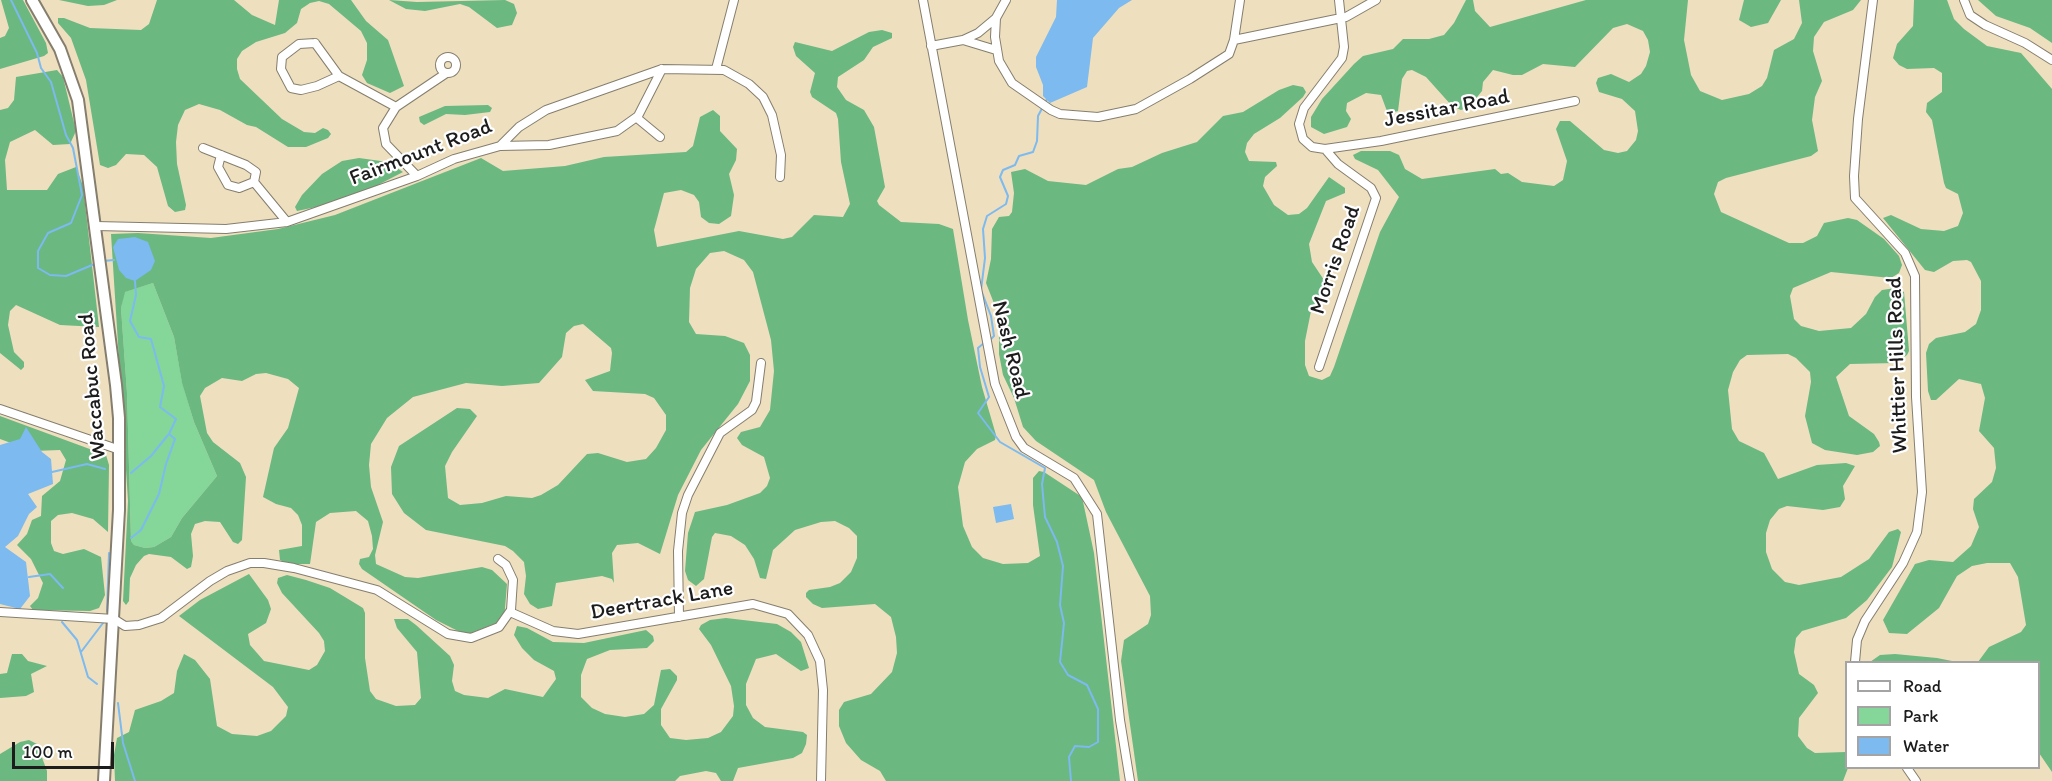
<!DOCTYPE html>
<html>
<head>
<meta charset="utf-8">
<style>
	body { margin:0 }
	#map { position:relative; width:2052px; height:781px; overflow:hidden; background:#eedfbf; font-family:Itim,sans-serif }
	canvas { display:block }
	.legend { position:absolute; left:1845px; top:661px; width:195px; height:108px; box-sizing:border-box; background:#fff; border:2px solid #a4a4a4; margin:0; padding:8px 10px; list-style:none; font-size:18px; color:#1c1c1c }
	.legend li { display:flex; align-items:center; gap:12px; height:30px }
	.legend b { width:30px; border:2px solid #a4a4a4 }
	.scale { position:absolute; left:12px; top:742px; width:102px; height:27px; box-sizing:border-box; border:3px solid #1c1c1c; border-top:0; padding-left:8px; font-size:18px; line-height:21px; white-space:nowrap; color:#1c1c1c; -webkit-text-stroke:4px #fff; paint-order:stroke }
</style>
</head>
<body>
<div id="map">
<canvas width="2052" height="781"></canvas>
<ul class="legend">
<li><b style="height:8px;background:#fff"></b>Road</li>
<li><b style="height:16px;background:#84d799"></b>Park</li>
<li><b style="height:16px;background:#7cbaef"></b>Water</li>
</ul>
<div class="scale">100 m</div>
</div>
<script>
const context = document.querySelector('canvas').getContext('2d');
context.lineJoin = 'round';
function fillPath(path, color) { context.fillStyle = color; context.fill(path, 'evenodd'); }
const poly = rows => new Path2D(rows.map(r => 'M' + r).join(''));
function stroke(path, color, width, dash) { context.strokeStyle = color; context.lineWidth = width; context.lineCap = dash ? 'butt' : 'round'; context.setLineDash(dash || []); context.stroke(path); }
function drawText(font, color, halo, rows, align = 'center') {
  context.font = font + ' Itim,sans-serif'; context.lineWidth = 4.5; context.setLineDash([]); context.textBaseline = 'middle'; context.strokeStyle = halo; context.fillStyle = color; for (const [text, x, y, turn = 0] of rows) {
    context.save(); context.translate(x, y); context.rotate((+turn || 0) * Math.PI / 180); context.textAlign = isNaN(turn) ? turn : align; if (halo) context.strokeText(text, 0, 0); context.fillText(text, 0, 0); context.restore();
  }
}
const green = poly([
	[153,283,174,337,182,382,194,422,217,476,182,518,171,537,154,547,145,548,134,545,131,541,127,393,121,308,124,292]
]);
const forest = poly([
	[1,0,23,0,46,43,48,53,44,56,0,69,0,38,5,36,9,28],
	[59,0,117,0,104,5,88,6],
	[157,0,234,0,252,15,275,25,279,0,351,0,366,21,388,40,404,86,390,93,367,83,362,75,367,60,367,43,361,31,329,4,319,1,310,3,301,9,297,23,285,33,256,42,242,51,237,59,237,69,240,79,282,119,304,132,315,133,323,128,328,130,331,134,328,138,306,147,288,147,256,127,247,125,220,110,199,104,185,110,178,125,176,142,177,164,186,205,185,210,175,212,168,206,157,167,144,155,126,154,116,165,108,168,100,165,86,80,71,38,58,23,58,18,64,18,90,28,141,30,149,24],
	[389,0,417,2,505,0,514,4,517,13,512,25,497,28,469,7,460,4,425,11,406,9],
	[1466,0,1473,0,1475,11,1490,27,1586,0,1688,0,1684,40,1691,75,1700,91,1722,100,1749,94,1762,86,1767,78,1774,50,1794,39,1802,23,1799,0,1861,0,1853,10,1824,22,1814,37,1813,51,1822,81,1815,97,1812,120,1818,151,1811,156,1726,178,1718,182,1714,194,1721,212,1789,243,1803,243,1817,236,1824,223,1848,218,1857,220,1884,239,1899,256,1902,265,1899,273,1891,278,1831,272,1793,288,1790,296,1794,319,1801,326,1819,331,1851,328,1866,314,1875,297,1882,290,1896,288,1904,292,1909,351,1907,355,1896,363,1850,364,1836,377,1849,416,1874,434,1879,442,1880,446,1873,452,1857,455,1825,450,1812,443,1805,416,1811,382,1810,372,1796,358,1788,354,1747,355,1740,360,1733,372,1728,390,1732,429,1739,441,1764,453,1778,479,1817,465,1846,463,1855,466,1843,486,1845,499,1840,507,1823,510,1787,506,1779,509,1770,520,1766,533,1766,552,1772,569,1785,582,1799,585,1841,577,1869,559,1889,532,1898,529,1901,532,1892,567,1867,600,1846,618,1802,631,1796,638,1794,652,1799,674,1814,685,1818,693,1799,718,1798,736,1807,748,1815,753,1846,752,1848,768,1843,781,1138,781,1121,661,1124,640,1148,624,1151,615,1150,596,1106,512,1094,480,1036,441,1023,427,1014,398,1003,375,999,354,999,316,986,283,991,259,992,229,999,217,1009,216,1012,212,1014,193,1011,172,1025,169,1048,181,1086,185,1118,169,1132,167,1162,153,1197,142,1223,116,1243,112,1279,90,1293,85,1303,87,1306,92,1303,97,1280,118,1254,134,1247,143,1245,152,1249,161,1276,162,1277,166,1265,177,1263,186,1274,205,1288,215,1299,214,1307,208,1329,177,1345,188,1345,193,1326,201,1309,244,1312,262,1326,283,1311,311,1305,341,1305,365,1309,376,1322,380,1330,376,1334,367,1380,232,1399,197,1378,170,1355,159,1353,155,1361,151,1390,151,1399,155,1405,169,1422,179,1495,169,1501,174,1508,173,1522,182,1554,186,1563,180,1567,161,1556,129,1560,121,1570,121,1604,150,1618,153,1627,151,1636,140,1638,131,1635,111,1622,99,1599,92,1596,83,1598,78,1611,74,1629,82,1641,74,1646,66,1650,52,1648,40,1643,31,1627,24,1613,28,1575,67,1543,64,1522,75,1513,75,1493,70,1483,82,1482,91,1469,107,1461,110,1452,106,1426,77,1412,70,1407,71,1402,79,1398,111,1388,114,1381,95,1366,93,1347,103,1346,111,1351,119,1347,127,1324,134,1311,127,1311,117,1322,99,1354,64,1363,56,1393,49,1403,39,1429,39,1444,35,1454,23],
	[1744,0,1781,0,1768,23,1751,27,1739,20],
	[1914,0,1947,0,1954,19,1964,29,1987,46,2021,53,2052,89,2052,772,2039,753,2038,662,1978,662,1989,647,2021,632,2026,625,2018,577,2010,563,1987,563,1972,566,1957,576,1939,608,1907,634,1889,633,1883,620,1915,564,1929,560,1953,562,1971,546,1979,527,1973,509,1974,499,1992,482,1996,468,1994,448,1979,431,1985,398,1981,384,1959,379,1936,400,1931,400,1928,391,1926,353,1929,344,1936,338,1965,332,1976,324,1981,310,1981,281,1971,262,1967,260,1953,261,1934,272,1925,270,1883,218,1891,215,1921,229,1944,231,1958,226,1963,213,1958,194,1946,188,1944,183,1932,120,1926,112,1927,103,1942,92,1942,73,1934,68,1907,69,1899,65,1893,58,1897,44,1913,26],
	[1978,0,2052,0,2052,43,2030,28,1996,16],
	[882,30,892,33,892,38,873,47,864,60,838,77,837,87,846,100,864,110,874,127,885,187,877,201,879,205,901,222,939,224,953,229,968,320,982,387,996,435,995,440,977,449,965,462,958,487,963,526,972,547,983,558,1003,564,1028,563,1040,556,1033,505,1033,478,1039,471,1044,472,1082,497,1094,553,1120,781,886,781,880,771,861,760,846,743,839,726,839,710,844,702,871,694,892,672,897,653,896,637,891,617,875,604,822,608,813,604,806,597,806,593,809,590,830,587,840,583,851,572,857,558,857,536,849,528,835,521,821,522,795,530,773,550,766,579,760,578,754,559,745,545,731,536,715,533,712,537,704,579,696,586,688,580,685,571,688,533,695,512,727,505,760,493,767,486,770,478,764,457,742,445,737,438,741,432,760,427,770,410,774,371,771,340,753,272,744,260,724,251,710,253,696,269,690,288,689,322,696,334,725,336,744,343,750,355,750,381,738,404,701,450,678,495,660,554,638,543,617,545,612,553,614,583,612,579,602,576,556,583,552,606,538,609,530,604,524,594,526,576,524,562,513,551,505,546,426,530,404,513,392,494,391,467,399,446,457,408,470,409,477,416,452,452,445,466,448,498,460,505,482,503,506,496,532,498,541,495,558,485,587,454,598,453,627,462,646,459,656,448,666,430,666,415,654,398,645,394,593,391,585,380,610,371,612,353,611,348,583,324,574,326,566,333,562,357,539,383,502,386,466,383,413,397,387,418,371,444,369,465,371,487,383,522,375,555,376,564,405,577,418,578,482,567,492,570,507,584,504,620,466,635,436,620,362,569,359,564,360,559,369,557,373,549,372,536,368,521,356,511,330,513,316,522,310,564,288,564,280,560,279,550,302,546,302,525,298,515,291,508,276,504,263,497,274,448,288,428,299,388,288,379,266,373,256,374,242,381,222,378,205,388,200,396,207,433,213,442,240,463,246,477,242,540,238,544,233,542,220,522,205,521,195,524,191,534,193,556,191,567,187,569,171,557,149,554,144,556,136,565,130,578,129,601,126,605,123,601,128,501,111,234,138,233,211,238,278,229,335,215,481,158,503,171,565,166,604,157,686,152,693,146,700,117,713,110,720,116,720,131,737,149,736,160,729,174,734,195,731,216,719,224,709,223,701,217,699,202,694,195,681,190,664,193,654,230,657,247,739,231,783,239,792,237,814,215,843,217,850,204,841,162,838,119,836,113,812,97,810,92,815,73,796,56,793,47,795,42,832,51,869,32],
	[153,283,174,337,182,383,194,422,217,476,182,518,171,537,154,547,145,548,134,545,131,541,127,393,121,308,125,292],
	[57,70,63,77,76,131,70,144,53,145,35,130,10,142,5,160,7,190,47,190,58,174,76,167,83,186,99,327,60,325,16,305,10,311,8,325,14,352,24,362,24,367,21,370,0,353,0,110,8,108,14,100,16,77],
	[488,105,492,108,490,112,465,115,446,114,424,125,420,122,419,117,445,106],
	[359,158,388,162,403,172,376,186,321,206,297,211,295,207,302,195,322,174,342,161],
	[0,416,106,455,109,465,108,532,93,519,72,513,58,515,51,521,51,543,54,551,63,554,84,549,101,557,105,595,99,608,90,611,33,610,30,606,38,598,43,583,31,559,17,545,27,534,32,520,41,516,42,496,60,481,66,460,60,450,33,451,0,439],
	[249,574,268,600,271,609,266,623,248,634,250,645,264,661,309,670,317,665,325,651,324,641,319,633,282,593,277,583,278,578,287,575,306,580,330,588,363,608,365,613,365,658,370,691,376,699,396,706,415,705,421,698,417,652,397,628,394,619,408,619,416,625,450,656,454,665,452,681,455,691,464,695,488,698,505,689,543,697,556,679,554,671,534,660,522,648,514,635,517,626,527,628,553,642,584,643,646,630,653,636,654,641,647,648,610,650,587,659,581,675,581,697,592,708,605,714,625,717,644,714,654,705,661,670,670,669,677,676,677,680,661,709,661,725,670,738,686,740,708,738,721,732,733,716,734,706,731,686,711,645,699,629,701,625,710,620,726,618,777,624,791,632,801,642,809,668,801,671,776,654,756,659,746,684,746,705,753,718,765,727,803,732,807,735,806,744,802,753,793,758,738,768,733,781,721,781,716,773,706,771,680,776,675,781,115,781,114,755,117,738,129,732,135,710,161,701,174,693,177,671,184,654,195,660,210,679,217,726,232,734,257,736,271,731,286,716,288,707,273,687,179,616,200,600],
	[12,654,22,654,28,661,47,666,31,674,34,692,26,696,0,698,0,674,7,673],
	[1895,654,1937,658,1957,662,1870,662,1880,655],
	[29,740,37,744,47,771,47,781,0,781,0,754,20,742]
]);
const water = poly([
	[1057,0,1140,0,1132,0,1119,8,1093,38,1087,87,1050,103,1043,96,1043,85,1036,67,1036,57,1056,17],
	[135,237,148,242,155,261,151,270,135,281,126,278,119,270,113,247,118,239],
	[26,427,42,452,51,459,53,484,28,494,37,507,29,514,18,536,5,547,26,562,30,596,20,609,0,604,0,445,20,439],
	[1011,504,1014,519,996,523,993,507]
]);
const stream = poly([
	[11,0,37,53,41,68,51,82,66,135,73,148,82,195,71,223,48,233,38,251,38,268,50,275,66,276,97,263],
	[103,261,114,260],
	[990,340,994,336,991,316,981,290,985,258,983,229,987,216,1006,204,1008,196,1000,177,1003,170,1015,165,1019,156,1033,152,1037,141,1038,116,1047,99],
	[984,343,978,348,980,367,989,397,978,413,1000,442,1045,468,1042,484,1045,517,1057,542,1063,566,1060,605,1064,623,1060,662,1068,675,1087,685,1098,709,1098,742,1089,747,1075,746,1069,757,1071,781],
	[52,472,87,464,105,469],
	[131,473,151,456,168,435],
	[131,538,141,530,159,494,166,464,175,439,169,434,176,419,160,407,164,386,151,339,139,337,130,321,136,295,135,281],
	[29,577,50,574,63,588],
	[107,611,109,553],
	[62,622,77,640,88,677,97,684],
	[81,652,103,623],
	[118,703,123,743,135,781]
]);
const street = poly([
	[923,0,995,384,1016,437,1024,448,1074,478,1097,514,1120,720,1130,781],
	[1006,0,996,18,995,37,999,61,1012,83,1051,110,1060,114,1098,117,1136,109,1190,79,1229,54,1234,40,1240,0],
	[1964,0,1970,15,1985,25,2025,43,2052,60],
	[963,40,996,50],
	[1234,40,1346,17,1376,0],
	[315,43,339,76,317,86,301,90,291,88,281,69,282,57,299,44,315,43],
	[931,46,963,40,978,33,996,18],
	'440 65a8 8 0 1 1 16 0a8 8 0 1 1-16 0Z',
	[716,69,734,0],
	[339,76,396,107],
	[637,118,660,137],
	[500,146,549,145,617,131,638,116,662,69],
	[203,148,246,165,256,172,254,182,287,222],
	[1325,149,1381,141,1575,101],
	[221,155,218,167,228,185,239,188,254,182],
	[417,176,386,144,383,128,396,107,445,74],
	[96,226,226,229,287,222,417,176,454,159,500,146,519,127,546,110,662,69,724,70,749,84,763,97,772,115,781,155,780,177],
	[1319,367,1376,198,1371,188,1338,164,1325,149,1312,147,1303,139,1299,124,1304,108,1342,58,1344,47,1339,0],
	[0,409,120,450],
	[0,612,114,619,125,626,139,625,161,618,210,581,227,571,250,563,264,563,294,568,377,590,448,634,471,638,499,627,511,610,513,580,506,565,498,559],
	[510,612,553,631,578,634,753,604,788,614,808,635,820,661,823,690,821,781],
	[679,617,678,551,682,513,688,495,720,433,752,410,756,402,761,363],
	[1855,662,1857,640,1865,621,1903,563,1917,532,1922,492,1916,397,1915,276,1905,253,1855,198,1854,176,1858,119,1873,0],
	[1907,768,1916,781]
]);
const secondary = poly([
	[32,0,60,49,78,100,116,385,119,418,119,510,104,781]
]);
const streetNames = [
	["Jessitar Road",1447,109,-11],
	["Fairmount Road",421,153,-21],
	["Morris Road",1336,260,-71],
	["Nash Road",1010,350,76],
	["Whittier Hills Road",1898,365,-92],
	["Waccabuc Road",93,386,-95],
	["Deertrack Lane",662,601,-10]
];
fillPath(green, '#84d799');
fillPath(forest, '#6bb881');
fillPath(water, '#7cbaef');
stroke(stream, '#7cbaef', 2);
stroke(street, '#857e6e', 10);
stroke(secondary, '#857e6e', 14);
stroke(street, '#fff', 8);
stroke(secondary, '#fff', 10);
drawText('22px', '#1c1c1c', '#fff', streetNames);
</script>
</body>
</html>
